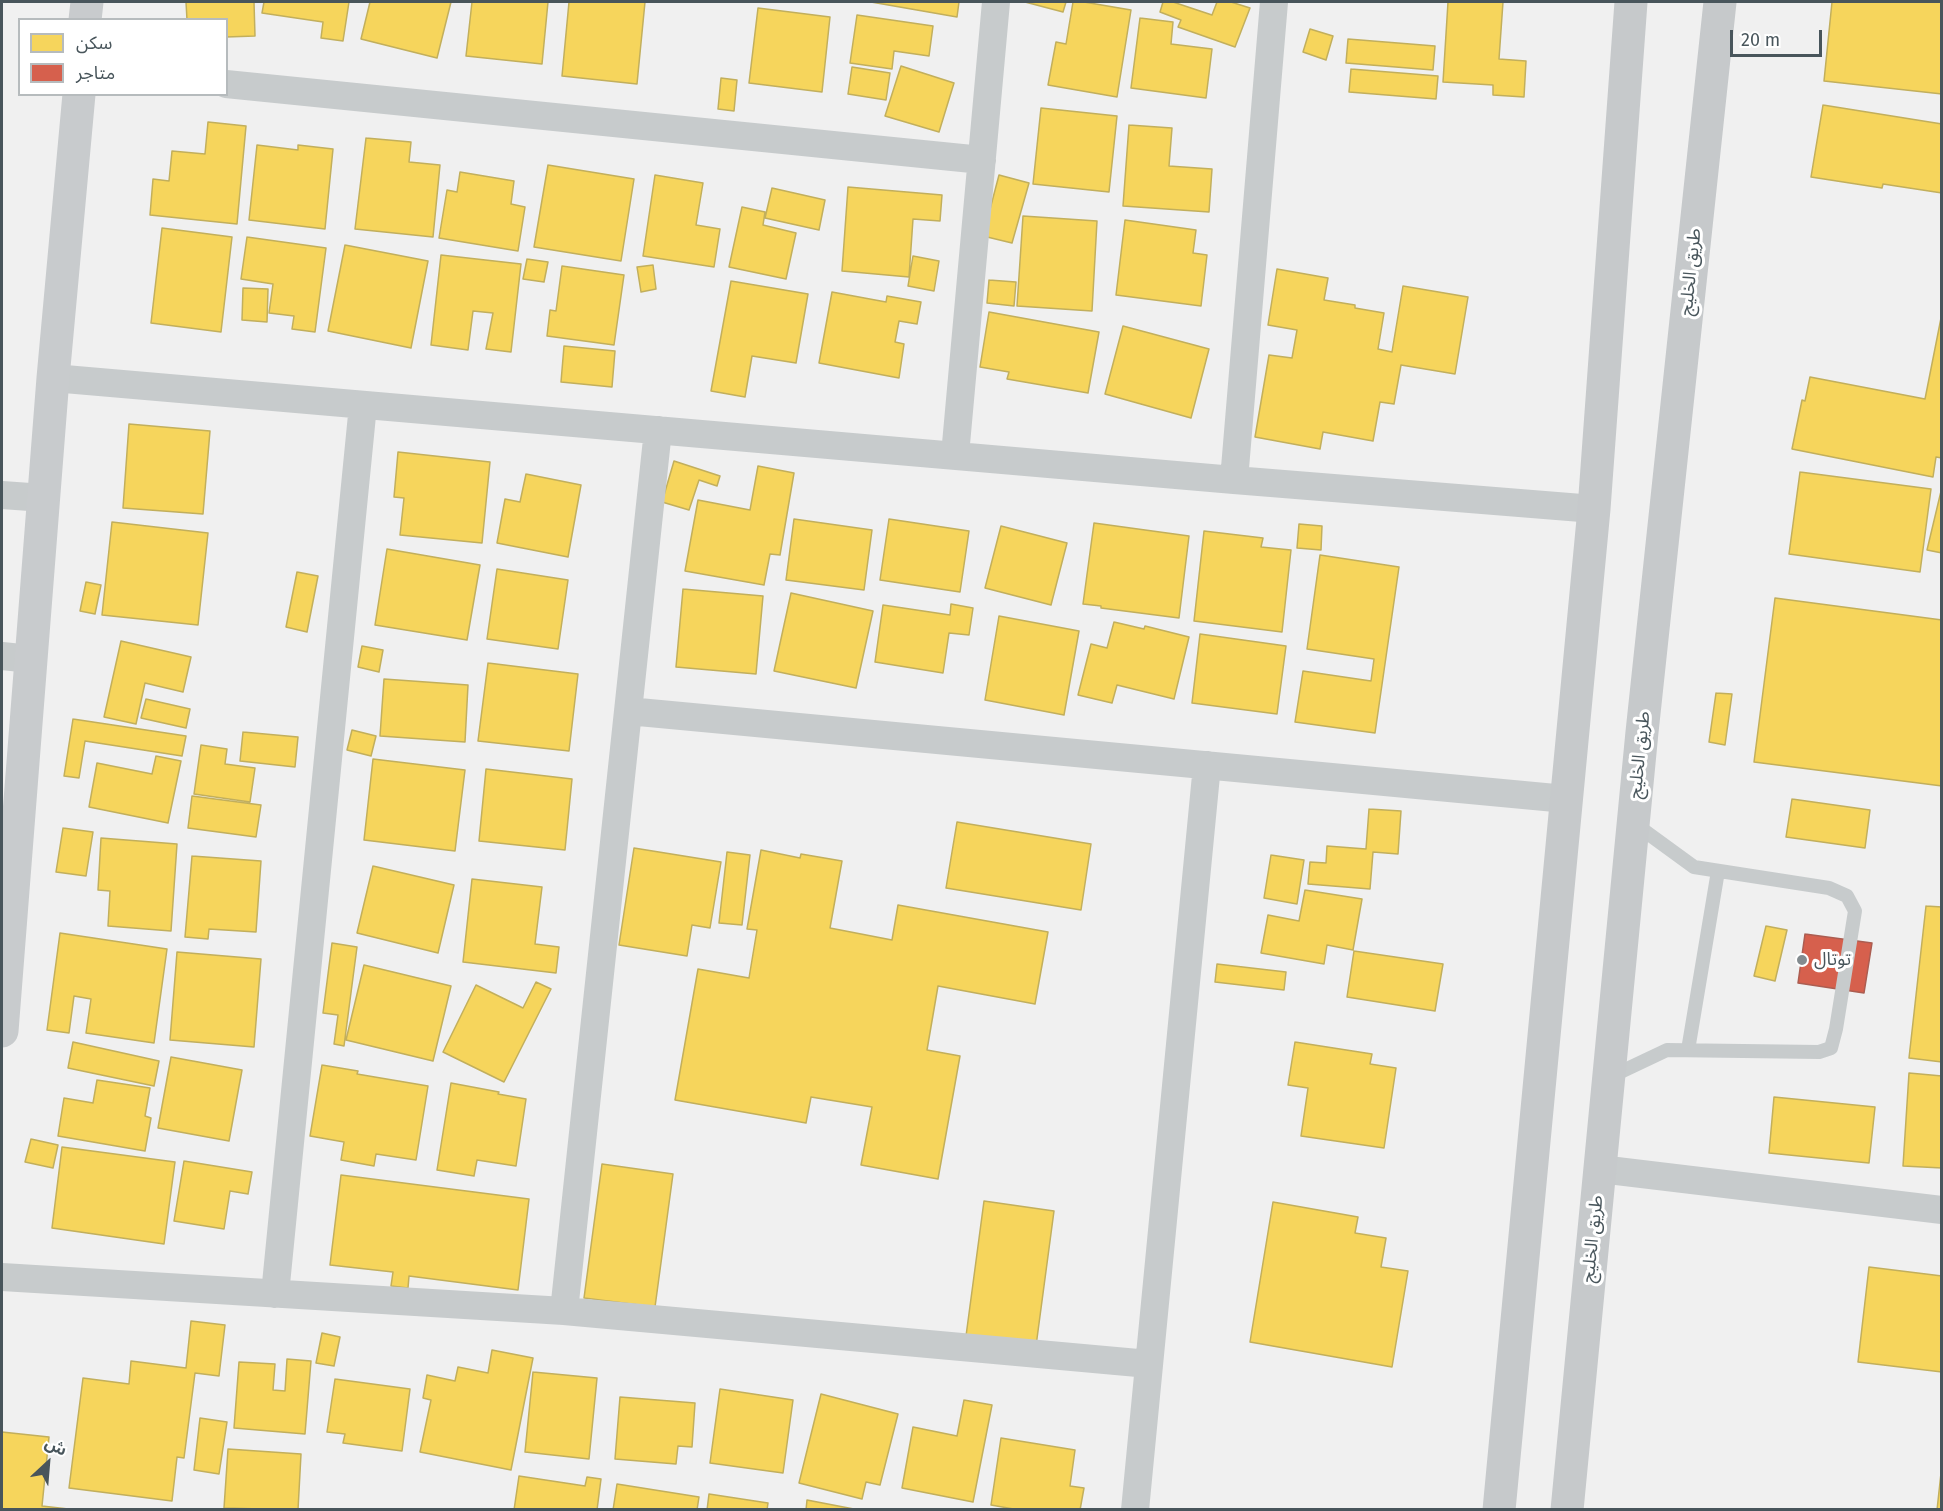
<!DOCTYPE html>
<html>
<head>
<meta charset="utf-8">
<style>
	body { margin:0 }
	#map { position:relative; width:1943px; height:1511px; overflow:hidden; background:#f0f0f0; font-family:"Fira Sans","Noto Sans Arabic",sans-serif }
	canvas { display:block }
	.frame { position:absolute; inset:0; border:3px solid #48555b; pointer-events:none }
	.legend { position:absolute; left:18px; top:18px; width:210px; height:78px; box-sizing:border-box; background:#fff; border:2px solid #b6bbbd; margin:0; padding:8px 10px; list-style:none; font-size:18px; color:#48555b }
	.legend li { display:flex; align-items:center; gap:12px; height:30px }
	.legend b { width:30px; border:2px solid #b6bbbd }
	.north { position:absolute; left:18px; top:1433px; width:60px; height:60px; -webkit-text-stroke:4px #fff; paint-order:stroke; rotate:26deg; font-size:16px; font-weight:700; line-height:24px; text-align:center; color:#48555b }
	.north::after { content:''; display:block; margin:auto; width:21px; height:27px; background:#48555b; clip-path:polygon(50% 0,100% 100%,50% 72%,0 100%) }
	.scale { position:absolute; left:1730px; top:30px; width:92px; height:27px; box-sizing:border-box; border:3px solid #48555b; border-top:0; padding-left:8px; font-size:18px; line-height:21px; white-space:nowrap; color:#48555b; -webkit-text-stroke:4px #fff; paint-order:stroke }
</style>
</head>
<body>
<div id="map">
<canvas width="1943" height="1511"></canvas>
<div class="frame"></div>
<ul class="legend">
<li><b style="height:16px;background:#f6d55c"></b>سكن</li>
<li><b style="height:16px;background:#d6604d"></b>متاجر</li>
</ul>
<div class="north">ش</div>
<div class="scale">20 m</div>
</div>
<script>
const context = document.querySelector('canvas').getContext('2d');
context.lineJoin = 'round';
function fillPath(path, color) { context.fillStyle = color; context.fill(path, 'evenodd'); }
const poly = rows => new Path2D(rows.map(r => 'M' + r).join(''));
function stroke(path, color, width, dash) { context.strokeStyle = color; context.lineWidth = width; context.lineCap = dash ? 'butt' : 'round'; context.setLineDash(dash || []); context.stroke(path); }
function drawText(font, color, halo, rows, align = 'center') {
  context.font = font + ' "Fira Sans","Noto Sans Arabic",sans-serif'; context.lineWidth = 6; context.setLineDash([]); context.textBaseline = 'middle'; context.strokeStyle = halo; context.fillStyle = color; for (const [text, x, y, turn = 0] of rows) {
    context.save(); context.translate(x, y); context.rotate((+turn || 0) * Math.PI / 180); context.textAlign = isNaN(turn) ? turn : align; if (halo) context.strokeText(text, 0, 0); context.fillText(text, 0, 0); context.restore();
  }
}
const homes = poly([
	[186,2,254,2,255,36,226,37,226,20,187,20,186,2],
	[264,2,349,2,343,41,321,38,323,22,262,13,264,2],
	[370,2,451,2,437,58,361,39,370,2],
	[472,2,548,2,542,64,466,56,472,2],
	[569,2,645,2,637,84,562,76,569,2],
	[871,2,959,2,957,17,871,2],
	[1025,2,1066,2,1063,12,1025,2],
	[1073,2,1084,2,1131,10,1117,97,1048,85,1056,42,1066,44,1073,2],
	[1163,2,1173,2,1212,15,1217,2,1231,2,1250,8,1235,47,1178,27,1181,20,1160,12,1163,2],
	[1448,2,1503,2,1499,59,1526,61,1524,97,1493,95,1493,85,1443,82,1448,2],
	[1832,2,1942,2,1942,94,1824,81,1832,2],
	[758,8,830,17,822,92,749,83,758,8],
	[857,15,933,26,929,56,894,51,892,69,850,63,857,15],
	[1140,18,1173,22,1171,44,1212,49,1206,98,1131,88,1140,18],
	[1310,29,1333,36,1326,60,1303,52,1310,29],
	[1348,39,1435,46,1433,70,1346,63,1348,39],
	[901,66,954,83,939,132,885,116,901,66],
	[852,67,890,73,886,100,848,94,852,67],
	[1351,69,1438,76,1436,99,1349,92,1351,69],
	[721,78,737,80,734,111,718,109,721,78],
	[1823,105,1942,124,1942,193,1883,184,1882,188,1811,177,1823,105],
	[1041,108,1117,116,1109,192,1033,184,1041,108],
	[208,122,246,126,237,224,150,215,153,179,169,181,172,151,205,154,208,122],
	[1129,125,1172,128,1169,166,1212,169,1209,212,1123,206,1129,125],
	[366,138,411,142,409,162,440,165,433,237,355,229,366,138],
	[257,145,298,150,298,145,333,149,325,229,249,220,257,145],
	[548,165,634,179,621,261,534,247,548,165],
	[460,172,514,181,511,204,525,207,518,251,439,238,447,190,457,192,460,172],
	[655,175,703,183,696,225,720,229,714,267,643,256,655,175],
	[999,175,1029,183,1012,243,983,236,999,175],
	[848,187,942,195,940,221,913,219,909,277,842,271,848,187],
	[772,188,825,200,819,230,765,218,772,188],
	[742,207,765,212,763,225,796,233,786,279,729,267,742,207],
	[1023,216,1097,221,1092,311,1017,306,1023,216],
	[1125,220,1196,230,1193,253,1207,255,1201,306,1116,295,1125,220],
	[162,228,232,237,221,332,151,323,162,228],
	[247,237,326,248,315,332,292,329,294,316,269,313,273,284,241,279,247,237],
	[345,245,428,261,411,348,328,331,345,245],
	[441,255,521,264,511,352,486,349,493,313,473,311,468,350,431,345,441,255],
	[913,256,939,261,934,291,908,286,913,256],
	[527,259,548,262,544,282,523,279,527,259],
	[653,265,656,289,641,292,637,267,653,265],
	[562,266,624,275,614,345,547,336,550,310,556,311,562,266],
	[1277,269,1328,278,1324,300,1355,305,1355,308,1384,313,1378,349,1392,352,1403,286,1468,297,1455,374,1401,365,1394,404,1380,402,1373,441,1323,432,1320,449,1255,437,1269,355,1292,358,1297,330,1268,325,1277,269],
	[989,280,1016,282,1014,306,987,303,989,280],
	[731,281,808,294,796,363,752,356,745,397,711,391,731,281],
	[243,288,268,289,267,322,242,320,243,288],
	[832,292,886,302,887,296,921,302,917,324,899,321,895,342,904,344,899,378,819,363,832,292],
	[989,312,1099,332,1088,393,1007,379,1009,372,980,367,989,312],
	[1942,313,1942,458,1936,457,1933,477,1792,449,1802,400,1805,401,1810,377,1925,399,1942,313],
	[1123,326,1209,349,1191,418,1105,394,1123,326],
	[564,346,615,351,612,387,561,382,564,346],
	[129,424,210,431,203,514,123,508,129,424],
	[398,452,490,462,482,543,400,535,404,498,394,497,398,452],
	[674,461,720,476,717,486,699,480,689,510,662,502,674,461],
	[758,466,794,473,780,555,770,554,764,585,685,571,698,500,750,510,758,466],
	[1800,472,1931,489,1920,572,1789,554,1800,472],
	[526,474,581,485,568,557,497,543,505,499,520,502,526,474],
	[1942,487,1942,553,1927,550,1942,487],
	[794,519,872,530,864,590,786,580,794,519],
	[889,519,969,531,960,592,880,580,889,519],
	[112,522,208,533,198,625,102,615,112,522],
	[1094,523,1189,536,1179,618,1101,608,1101,606,1083,604,1094,523],
	[1299,524,1322,526,1321,550,1297,548,1299,524],
	[1001,526,1067,543,1051,605,985,588,1001,526],
	[1204,531,1263,538,1261,547,1291,550,1282,632,1194,621,1204,531],
	[387,549,480,565,467,640,375,625,387,549],
	[1320,555,1399,567,1375,733,1295,722,1303,671,1371,681,1374,659,1307,649,1320,555],
	[497,569,568,580,558,649,487,639,497,569],
	[297,572,318,576,307,632,286,627,297,572],
	[86,582,101,585,95,614,80,611,86,582],
	[683,589,763,596,756,674,676,667,683,589],
	[791,593,873,611,856,688,774,671,791,593],
	[1775,598,1942,620,1942,786,1754,762,1775,598],
	[951,604,973,608,969,635,949,633,943,673,875,662,883,605,950,615,951,604],
	[999,616,1079,631,1064,715,985,700,999,616],
	[1114,622,1144,629,1145,626,1189,637,1174,699,1117,685,1112,703,1078,695,1091,644,1107,648,1114,622],
	[1200,634,1286,646,1277,714,1192,703,1200,634],
	[121,641,191,657,183,692,145,683,136,724,104,717,121,641],
	[362,646,383,650,379,672,358,667,362,646],
	[488,663,578,674,569,751,478,741,488,663],
	[384,679,468,685,465,742,380,736,384,679],
	[1716,693,1732,694,1725,745,1709,742,1716,693],
	[146,699,190,709,186,728,141,718,146,699],
	[73,719,186,736,182,756,85,741,79,778,64,776,73,719],
	[352,730,376,736,371,756,347,750,352,730],
	[243,732,298,737,295,767,240,761,243,732],
	[201,745,227,749,225,764,255,768,250,802,194,794,201,745],
	[156,756,181,761,168,823,89,807,97,763,152,774,156,756],
	[373,759,465,770,455,851,364,840,373,759],
	[486,769,572,779,565,850,479,841,486,769],
	[192,796,261,805,256,837,188,828,192,796],
	[1792,799,1870,810,1865,848,1786,837,1792,799],
	[1369,809,1401,811,1398,854,1373,852,1370,889,1308,884,1310,862,1326,863,1327,846,1366,849,1369,809],
	[957,822,1091,844,1081,910,946,888,957,822],
	[63,828,93,832,86,876,56,872,63,828],
	[101,838,177,844,171,931,108,926,110,891,98,890,101,838],
	[634,848,721,862,710,928,692,925,687,956,619,945,634,848],
	[761,850,800,858,801,854,842,861,830,928,892,940,898,905,1048,932,1035,1004,938,986,927,1050,960,1056,938,1179,861,1165,872,1107,811,1097,806,1123,675,1100,698,969,749,978,757,930,747,929,761,850],
	[727,852,750,855,742,925,719,923,727,852],
	[1271,855,1304,860,1297,904,1264,898,1271,855],
	[192,856,261,861,256,932,209,929,208,939,185,937,192,856],
	[373,866,454,885,438,953,357,933,373,866],
	[472,879,542,887,535,944,559,947,556,973,463,962,472,879],
	[1305,890,1362,899,1353,950,1327,945,1324,964,1261,953,1268,915,1299,921,1305,890],
	[1926,906,1942,907,1942,1062,1909,1058,1926,906],
	[1766,926,1787,930,1775,981,1754,976,1766,926],
	[60,933,167,949,154,1043,86,1033,91,999,74,996,69,1033,47,1030,60,933],
	[332,943,357,947,344,1046,334,1044,338,1015,323,1013,332,943],
	[1354,951,1443,964,1435,1011,1347,997,1354,951],
	[177,952,261,959,254,1047,170,1040,177,952],
	[1217,964,1286,972,1284,990,1215,982,1217,964],
	[364,965,451,986,433,1061,346,1040,364,965],
	[536,982,551,989,504,1082,443,1052,476,985,523,1008,536,982],
	[73,1042,159,1061,154,1086,68,1068,73,1042],
	[1295,1042,1372,1054,1370,1064,1396,1068,1384,1148,1301,1136,1308,1088,1288,1085,1295,1042],
	[171,1057,242,1070,229,1141,158,1128,171,1057],
	[322,1065,358,1071,357,1074,428,1086,416,1160,376,1154,374,1166,341,1160,344,1142,310,1136,322,1065],
	[1909,1073,1942,1076,1942,1168,1903,1166,1909,1073],
	[97,1080,150,1088,145,1116,151,1118,145,1151,58,1136,64,1098,93,1103,97,1080],
	[451,1083,499,1092,498,1094,526,1099,516,1166,477,1160,474,1176,437,1170,451,1083],
	[1774,1097,1875,1107,1869,1163,1769,1153,1774,1097],
	[31,1139,58,1145,53,1168,25,1162,31,1139],
	[62,1147,175,1162,164,1244,52,1228,62,1147],
	[184,1161,252,1172,248,1194,230,1191,224,1229,174,1221,184,1161],
	[602,1164,673,1174,655,1307,584,1298,602,1164],
	[341,1175,529,1199,518,1290,409,1276,408,1288,391,1286,393,1272,330,1265,341,1175],
	[984,1201,1054,1211,1036,1346,966,1336,984,1201],
	[1273,1202,1358,1217,1355,1233,1386,1238,1381,1267,1408,1271,1392,1367,1250,1342,1273,1202],
	[1869,1267,1942,1276,1942,1372,1858,1362,1869,1267],
	[191,1321,225,1325,219,1376,195,1373,184,1458,177,1457,172,1501,69,1488,83,1378,129,1384,131,1361,186,1368,191,1321],
	[322,1333,340,1337,334,1366,316,1363,322,1333],
	[492,1350,533,1358,511,1470,420,1452,431,1400,423,1398,427,1375,455,1381,458,1367,488,1373,492,1350],
	[287,1359,311,1361,305,1434,234,1428,239,1362,275,1364,273,1390,285,1391,287,1359],
	[533,1372,597,1378,589,1459,525,1452,533,1372],
	[335,1379,410,1389,402,1451,343,1443,345,1434,327,1432,335,1379],
	[720,1389,793,1400,783,1473,710,1463,720,1389],
	[821,1394,898,1414,880,1485,866,1482,862,1499,799,1483,821,1394],
	[620,1397,695,1403,692,1447,678,1446,676,1464,615,1459,620,1397],
	[964,1400,992,1405,973,1502,902,1488,913,1427,957,1436,964,1400],
	[200,1418,227,1422,219,1474,194,1470,200,1418],
	[2,1432,49,1437,42,1506,77,1510,2,1510,2,1432],
	[1001,1438,1075,1450,1070,1486,1084,1488,1080,1510,1019,1510,991,1505,1001,1438],
	[228,1449,301,1454,298,1510,224,1508,228,1449],
	[1941,1473,1942,1510,1937,1510,1941,1473],
	[519,1476,585,1486,587,1477,601,1479,597,1510,514,1510,519,1476],
	[617,1484,699,1497,697,1510,613,1510,617,1484],
	[709,1494,768,1503,767,1510,707,1510,709,1494],
	[807,1500,859,1510,806,1510,807,1500]
]);
const shops = poly([
	[1805,934,1872,943,1864,993,1798,983,1805,934]
]);
const lane = poly([
	[1688,1050,1718,871],
	[1610,1077,1667,1050,1819,1052,1831,1048,1836,1029,1855,911,1847,896,1829,888,1694,867,1635,824]
]);
const street = poly([
	[226,84,982,160],
	[53,378,1234,480,1594,509],
	[955,455,996,2],
	[1234,480,1274,2],
	[2,495,44,498],
	[2,656,31,659],
	[628,711,1566,799],
	[1600,1169,1942,1210],
	[2,1277,564,1311,1149,1364],
	[275,1294,363,405],
	[564,1311,658,430],
	[1135,1510,1207,765]
]);
const secondary = poly([
	[85,20,87,2],
	[2,1031,53,378,79,94]
]);
const primary = poly([
	[1499,1510,1594,509,1631,2],
	[1567,1510,1642,732,1720,2]
]);
const markers = [
	[1802,960,6,"#838b8f"]
];
const streetNames = [
	["طريق الخليج",1691,272,-84],
	["طريق الخليج",1640,755,-84],
	["طريق الخليج",1593,1239,-84]
];
const poiNames = [
	["توتال",1814,960]
];
fillPath(homes, '#f6d55c');
stroke(homes, '#c2af5c', 1.5);
fillPath(shops, '#d6604d');
stroke(shops, '#ab5d51', 1.5);
stroke(lane, '#c7cbcc', 14);
stroke(street, '#c7cbcc', 28);
stroke(secondary, '#c8cbcd', 33);
stroke(primary, '#c6c9cb', 33);
for (const [x, y, r, color] of markers) { const dot = new Path2D(); dot.arc(x, y, r, 0, 2 * Math.PI); context.fillStyle = color; context.fill(dot); stroke(dot, '#fff', 2); }
drawText('18px', '#48555b', '#fff', streetNames);
drawText('18px', '#48555b', '#fff', poiNames, 'left');
</script>
</body>
</html>
